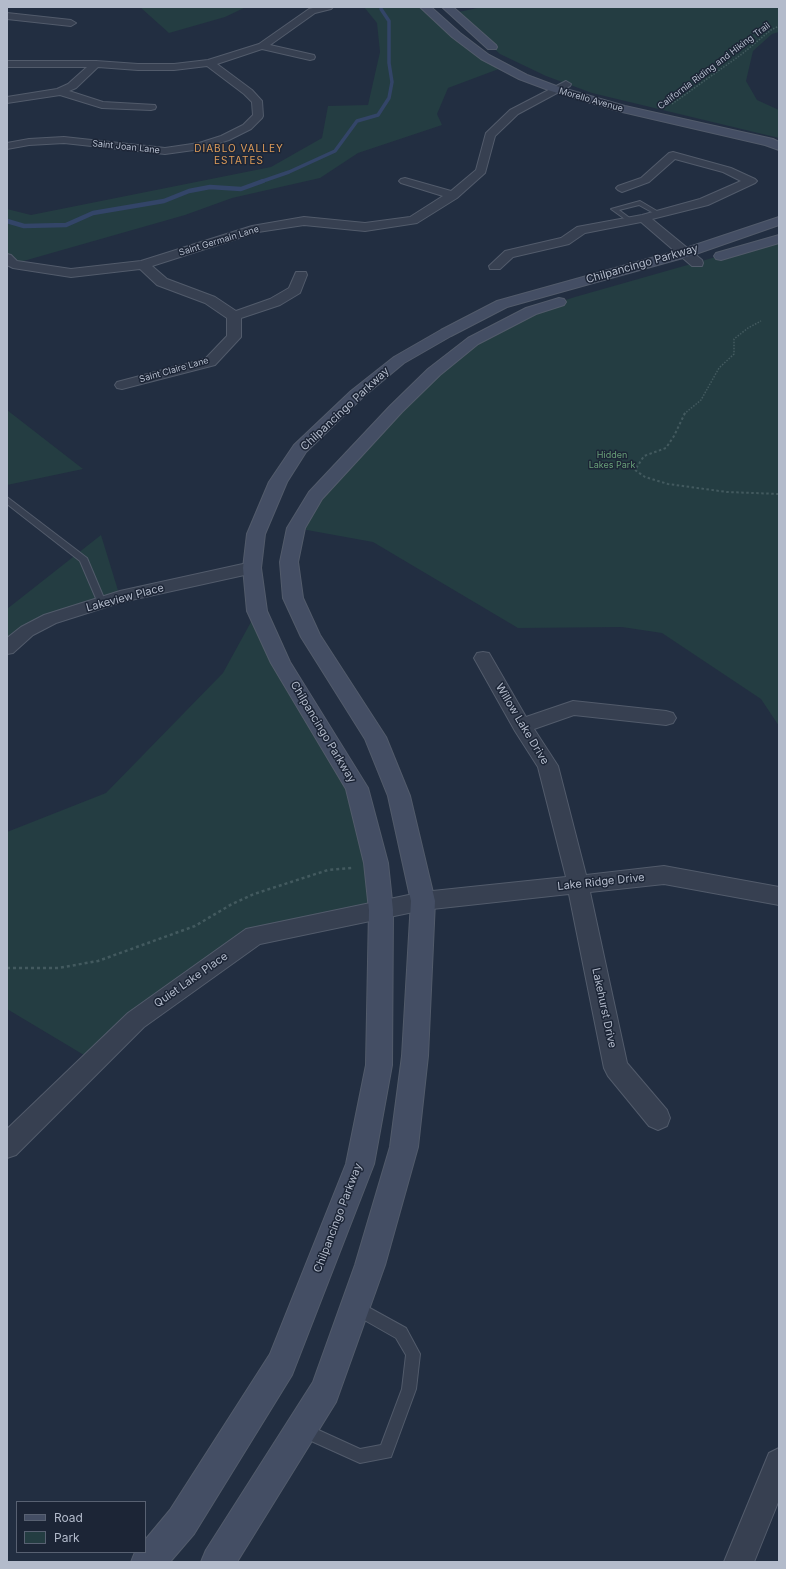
<!DOCTYPE html>
<html>
<head>
<meta charset="utf-8">
<style>
	body { margin:0 }
	#map { position:relative; width:786px; height:1569px; overflow:hidden; background:#222e41; font-family:Inter,sans-serif }
	canvas { display:block }
	.frame { position:absolute; inset:0; border:8px solid #b3bbcb; pointer-events:none }
	.legend { position:absolute; left:16px; top:1501px; width:130px; height:52px; box-sizing:border-box; background:#1c2536; border:1px solid #586172; margin:0; padding:5px 7px; list-style:none; font-size:12px; color:#b3bbcb }
	.legend li { display:flex; align-items:center; gap:8px; height:20px }
	.legend b { width:20px; border:1px solid #586172 }
</style>
</head>
<body>
<div id="map">
<canvas width="786" height="1569"></canvas>
<div class="frame"></div>
<ul class="legend">
<li><b style="height:5px;background:#444e64"></b>Road</li>
<li><b style="height:11px;background:#243d42"></b>Park</li>
</ul>
</div>
<script>
const context = document.querySelector('canvas').getContext('2d');
context.lineJoin = 'round';
function fillPath(path, color) { context.fillStyle = color; context.fill(path, 'evenodd'); }
const poly = rows => new Path2D(rows.map(r => 'M' + r).join(''));
function stroke(path, color, width, dash) { context.strokeStyle = color; context.lineWidth = width; context.lineCap = dash ? 'butt' : 'round'; context.setLineDash(dash || []); context.stroke(path); }
function drawText(font, color, halo, rows, align = 'center') {
  context.font = font + ' Inter,sans-serif'; context.lineWidth = 3; context.setLineDash([]); context.textBaseline = 'middle'; context.strokeStyle = halo; context.fillStyle = color; for (const [text, x, y, turn = 0] of rows) {
    context.save(); context.translate(x, y); context.rotate((+turn || 0) * Math.PI / 180); context.textAlign = isNaN(turn) ? turn : align; if (halo) context.strokeText(text, 0, 0); context.fillText(text, 0, 0); context.restore();
  }
}
const green = poly([
	[140,7,246,7,225,17,169,33],
	[364,7,425,7,504,67,448,88,437,114,442,125,358,153,320,178,232,198,185,215,13,264,7,258,7,209,31,215,271,167,322,138,328,106,368,105,380,52,377,23],
	[482,7,779,7,779,32,772,34,753,51,746,81,757,100,779,110,779,138,592,93,546,76,500,54,454,13],
	[779,239,779,726,761,699,662,633,622,627,518,628,373,542,296,528,315,496,473,341,531,311,575,297],
	[7,410,83,469,7,485],
	[101,535,120,597,50,619,7,648,7,609],
	[257,611,357,788,381,910,254,936,94,1061,7,1009,7,832,106,793,223,673]
]);
const streamFar1 = poly([
	[260,182,289,172,335,151,357,121,378,115,389,98,392,82,389,63,389,21,381,9]
]);
const stream = poly([
	[7,221,24,226,66,225,93,213,164,201,189,191,210,187,241,189,263,181]
]);
const pathFar2 = poly([
	[672,104,742,54,771,30,779,26],
	[779,286,779,296],
	[684,414,701,400,719,368,734,354,734,339,748,328,761,321]
]);
const pathFar1 = poly([
	[685,413,674,436,666,448,644,456,635,470,645,477,668,484,727,492,779,494]
]);
const path = poly([
	[7,968,58,968,98,961,195,926,232,904,254,894,328,870,352,868]
]);
const lane = poly([
	[640,201,662,214,657,215,639,205,619,210,631,219,631,221,629,222,611,209,640,201],
	[7,497,87,558,106,603,105,605,99,605,98,603,80,561,7,504,7,497],
	[357,1301,406,1328,420,1354,416,1389,391,1457,360,1463,298,1435,296,1430,298,1425,303,1423,360,1449,381,1445,402,1389,406,1355,396,1338,352,1313,350,1308,352,1303,357,1301]
]);
const street = poly([
	[317,7,333,7,331,9,315,13,270,45,314,55,315,57,314,59,310,60,262,49,217,64,252,90,262,101,263,116,262,118,251,129,229,140,201,149,165,154,64,143,29,145,7,149,7,143,29,139,64,137,165,148,199,143,221,136,243,125,253,115,252,102,244,94,207,66,174,70,138,70,98,67,76,88,69,91,103,102,155,105,156,107,155,109,151,110,102,108,60,95,7,103,7,97,57,89,68,84,87,67,7,67,7,61,96,61,138,64,174,64,208,60,259,44,309,9,317,7],
	[7,13,71,20,76,23,71,26,7,19,7,13],
	[566,81,571,84,570,86,518,114,495,136,485,173,457,198,417,223,365,231,304,225,258,232,152,266,167,279,215,297,236,311,270,299,289,288,296,272,306,272,307,275,300,293,280,305,241,318,241,337,215,365,122,389,117,388,115,385,117,382,205,359,227,336,227,318,205,303,157,285,140,269,71,277,13,268,7,265,7,254,11,255,17,261,71,269,141,261,252,226,304,217,365,223,410,217,443,196,401,183,399,181,401,179,405,178,451,191,476,170,486,133,510,110,566,81],
	[673,152,731,168,755,179,757,181,755,183,708,205,652,219,702,260,703,263,702,266,692,266,641,222,585,233,569,244,513,257,500,269,490,269,489,266,505,251,561,238,577,227,642,215,700,199,741,181,723,172,675,159,649,182,622,192,618,190,616,188,618,186,641,178,669,153,673,152],
	[252,562,258,564,261,568,258,572,122,602,56,623,33,635,13,653,7,654,7,638,21,627,44,615,120,591,252,562],
	[483,652,489,653,526,717,573,701,666,711,673,713,676,718,673,723,666,725,574,715,534,729,558,766,586,875,664,866,779,887,779,905,664,884,590,892,627,1063,667,1110,670,1118,667,1126,658,1130,649,1126,608,1076,604,1068,569,894,423,910,260,944,144,1027,16,1155,7,1158,7,1129,128,1013,246,929,423,892,566,877,538,767,515,731,474,658,477,653,483,652],
	[779,1448,779,1500,754,1562,724,1562,769,1453,779,1448]
]);
const secondary = poly([
	[420,7,431,7,460,33,489,55,527,75,559,87,625,106,773,139,779,142,779,150,765,145,618,111,551,91,519,79,481,59,452,37,420,7],
	[442,7,453,7,496,45,497,47,496,49,488,49,442,7],
	[779,217,779,225,690,256,507,307,451,336,404,363,363,397,306,452,287,482,265,534,261,568,267,611,290,662,368,788,388,863,393,910,392,1065,374,1164,292,1375,194,1534,170,1562,131,1562,135,1552,145,1552,145,1540,170,1510,270,1354,346,1164,366,1065,369,910,364,863,346,789,271,663,247,611,243,568,247,534,269,482,294,445,351,391,394,357,441,330,497,301,680,250,779,217],
	[779,235,779,243,721,260,716,259,714,256,716,253,779,235],
	[559,298,564,299,566,302,564,305,536,314,478,344,440,375,402,412,322,499,305,528,298,562,303,598,320,635,386,737,410,796,435,901,428,1056,418,1147,385,1265,336,1402,237,1562,201,1562,206,1550,313,1382,355,1265,390,1147,402,1056,411,901,388,796,365,739,301,637,283,598,280,562,287,528,309,492,390,406,428,369,468,338,526,308,559,298]
]);
const farStreetnames = [
	["California Riding and Hiking Trail",714,66,-37],
	["Morello Avenue",591,100,16],
	["Saint Joan Lane",126,147,6],
	["Saint Germain Lane",219,241,-17],
	["Saint Claire Lane",174,370,-16]
];
const farParknames = [
	["Hidden",612,455],
	["Lakes Park",612,465]
];
const farNeighbourhoodnames = [
	["DIABLO VALLEY",239,149],
	["ESTATES",239,161]
];
const streetNames = [
	["Chilpancingo Parkway",642,264,-16],
	["Chilpancingo Parkway",345,409,-43],
	["Lakeview Place",125,598,-15],
	["Willow Lake Drive",522,724,59],
	["Chilpancingo Parkway",323,732,59],
	["Lake Ridge Drive",601,882,-6],
	["Quiet Lake Place",191,980,-35],
	["Lakehurst Drive",604,1008,78],
	["Chilpancingo Parkway",338,1218,-69]
];
fillPath(green, '#243d42');
stroke(streamFar1, '#334568', 3.5);
stroke(stream, '#334568', 4.5);
stroke(lane, '#525b6b', 2);
stroke(street, '#525b6b', 2);
stroke(secondary, '#525b6b', 2);
stroke(pathFar2, '#435a5f', 1.5, [1.5, 1.5]);
stroke(pathFar1, '#435a5f', 2, [2.5, 2.5]);
stroke(path, '#435a5f', 2.5, [3, 3]);
fillPath(lane, '#374051');
fillPath(street, '#374051');
fillPath(secondary, '#444e64');
drawText('9px', '#b3bbcb', '#1c2536', farStreetnames);
drawText('9px', '#689f78', '#1c2536', farParknames);
context.letterSpacing = '1px';
drawText('10px', '#df9d5a', '#1c2536', farNeighbourhoodnames);
context.letterSpacing = '0px';
drawText('11px', '#b3bbcb', '#1c2536', streetNames);
</script>
</body>
</html>
